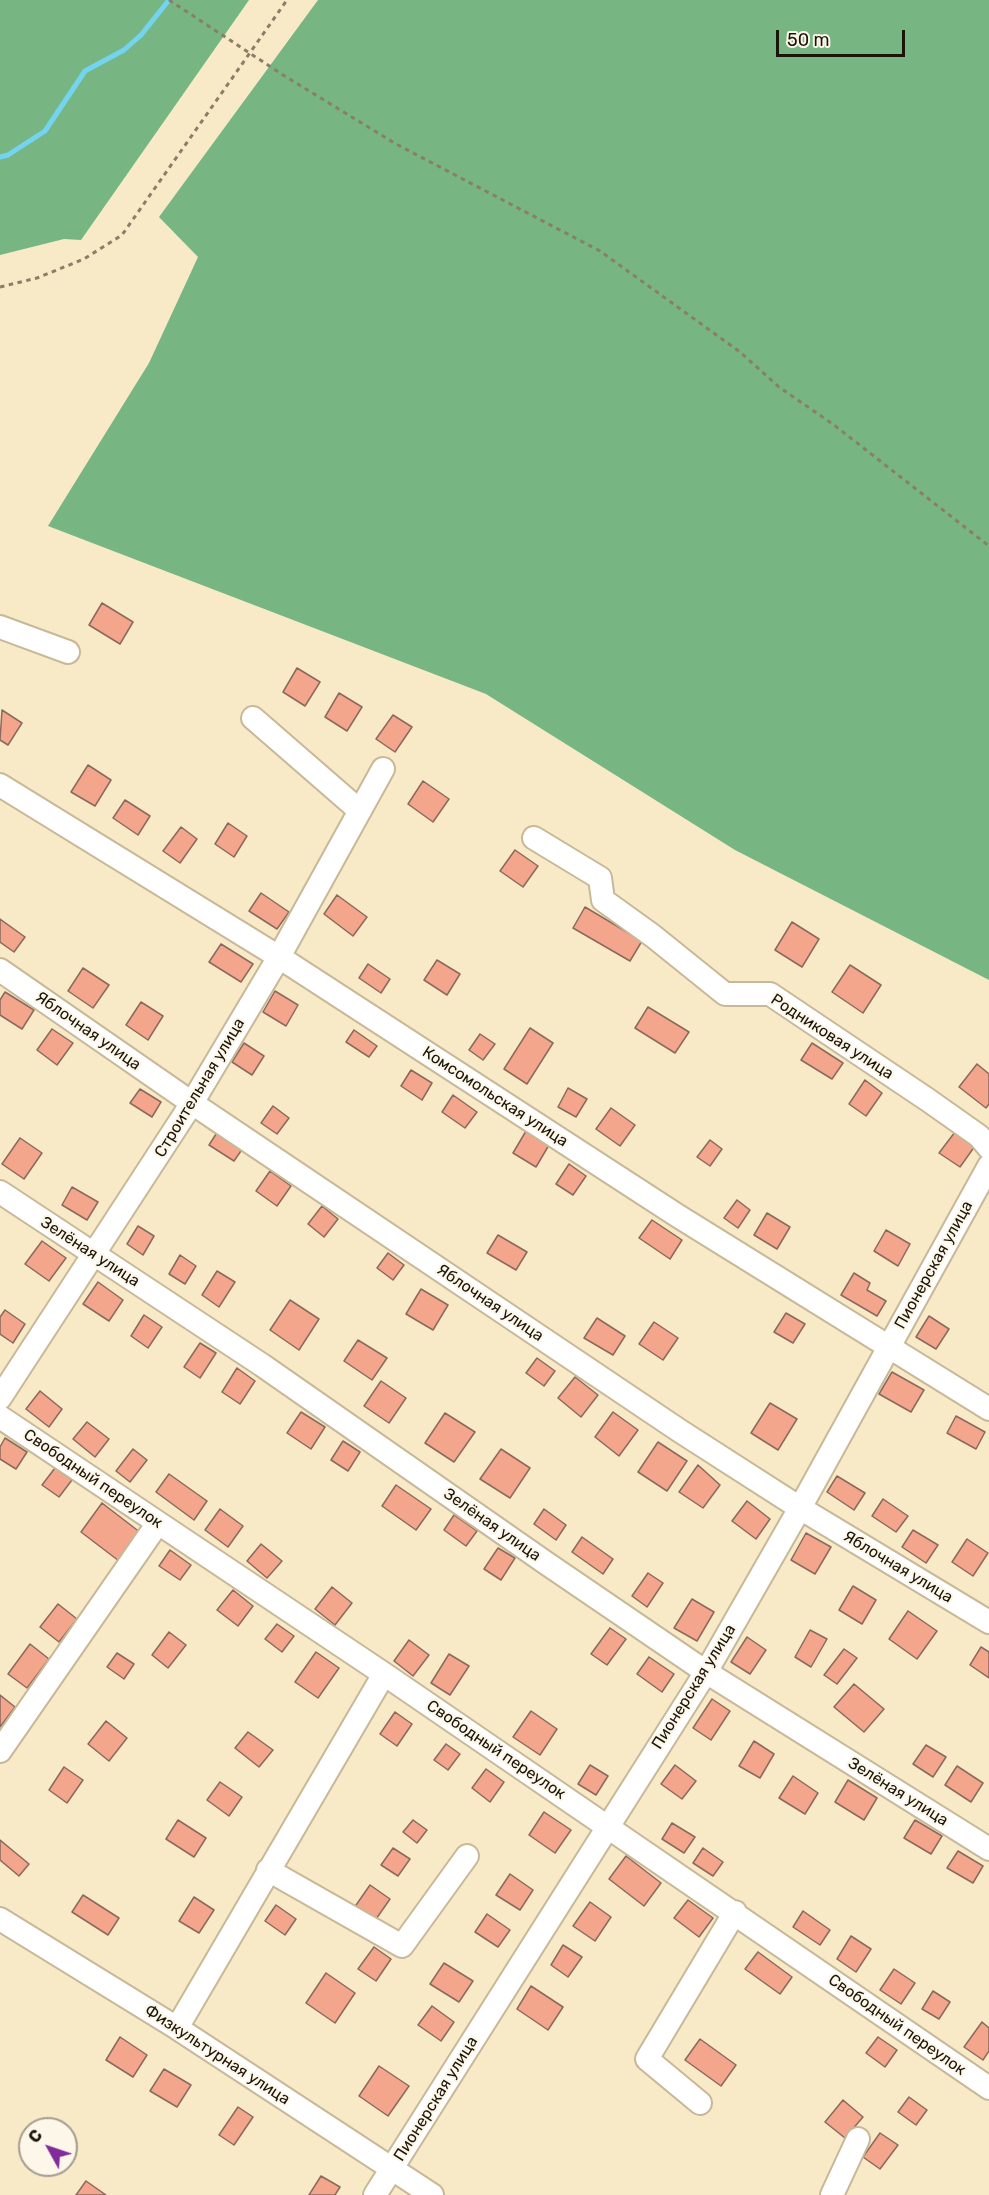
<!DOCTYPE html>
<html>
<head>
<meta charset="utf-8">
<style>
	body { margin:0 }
	#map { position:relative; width:989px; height:2195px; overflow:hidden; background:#f8e9c7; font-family:Rubik,sans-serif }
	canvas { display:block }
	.north { position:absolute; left:18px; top:2117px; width:60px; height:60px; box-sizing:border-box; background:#fdf7ea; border:2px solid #a39d90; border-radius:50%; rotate:310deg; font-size:16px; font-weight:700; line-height:24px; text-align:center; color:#1b1509 }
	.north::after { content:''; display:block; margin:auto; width:21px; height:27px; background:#802c9b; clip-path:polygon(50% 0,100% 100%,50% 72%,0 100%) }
	.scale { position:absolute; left:776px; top:30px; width:129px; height:27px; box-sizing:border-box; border:3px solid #1b1509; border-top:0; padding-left:8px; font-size:18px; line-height:21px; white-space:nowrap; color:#1b1509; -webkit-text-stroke:4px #fdf7ea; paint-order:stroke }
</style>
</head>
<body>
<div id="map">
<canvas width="989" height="2195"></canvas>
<div class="north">С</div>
<div class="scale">50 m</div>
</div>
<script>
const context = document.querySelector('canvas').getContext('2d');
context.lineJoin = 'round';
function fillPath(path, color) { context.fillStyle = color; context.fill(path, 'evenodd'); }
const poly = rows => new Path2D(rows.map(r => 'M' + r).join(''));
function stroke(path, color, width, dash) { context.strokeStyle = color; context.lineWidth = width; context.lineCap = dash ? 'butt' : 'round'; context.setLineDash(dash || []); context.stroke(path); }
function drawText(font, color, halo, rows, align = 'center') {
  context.font = font + ' Rubik,sans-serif'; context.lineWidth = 4.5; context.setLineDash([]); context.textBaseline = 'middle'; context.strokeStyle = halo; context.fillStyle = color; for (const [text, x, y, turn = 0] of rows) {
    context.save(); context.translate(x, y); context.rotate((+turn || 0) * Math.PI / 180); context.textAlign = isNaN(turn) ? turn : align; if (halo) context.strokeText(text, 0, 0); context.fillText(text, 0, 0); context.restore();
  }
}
const forest = poly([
	[0,0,249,0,81,240,64,239,0,255],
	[318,0,989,0,989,980,735,850,486,694,48,526,149,363,198,257,159,217]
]);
const stream = poly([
	[0,157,8,155,45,131,85,71,124,50,141,35,169,0]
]);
const building = poly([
	[102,603,133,622,120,644,89,625,102,603],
	[297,668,320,682,305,706,283,692,297,668],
	[339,693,362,707,347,731,325,717,339,693],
	[2,710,22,723,8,745,0,740,2,710],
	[393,715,412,727,395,752,376,739,393,715],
	[88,765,111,780,95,806,71,792,88,765],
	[423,781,449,799,433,822,408,804,423,781],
	[125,800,150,816,138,835,113,818,125,800],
	[228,823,247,836,234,857,215,844,228,823],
	[181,827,197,839,180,863,163,851,181,827],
	[515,850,538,866,523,887,500,871,515,850],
	[261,893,289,912,277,929,249,911,261,893],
	[337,895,367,917,353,936,324,914,337,895],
	[585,907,642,941,630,961,573,928,585,907],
	[0,919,25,937,14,952,0,942,0,919],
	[792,922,819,939,802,967,775,950,792,922],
	[221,944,253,964,241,982,209,962,221,944],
	[437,960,460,974,447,995,424,980,437,960],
	[368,964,390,979,381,993,359,978,368,964],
	[850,965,881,985,863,1013,832,992,850,965],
	[83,968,109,985,93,1008,68,991,83,968],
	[275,991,298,1005,286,1026,263,1012,275,991],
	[5,992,34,1010,22,1029,0,1015,0,1000,5,992],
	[141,1002,163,1016,148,1040,126,1025,141,1002],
	[648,1007,689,1032,675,1053,635,1028,648,1007],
	[530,1028,553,1043,527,1084,504,1069,530,1028],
	[52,1029,73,1043,57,1065,37,1050,52,1029],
	[354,1030,377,1046,369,1057,346,1042,354,1030],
	[480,1034,495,1044,483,1060,469,1050,480,1034],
	[244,1043,264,1056,252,1075,232,1062,244,1043],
	[812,1043,843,1063,832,1079,801,1060,812,1043],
	[977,1064,989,1074,989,1104,986,1108,959,1087,977,1064],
	[411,1070,432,1083,422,1100,401,1086,411,1070],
	[865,1080,882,1093,866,1116,849,1104,865,1080],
	[568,1088,587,1099,576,1117,558,1107,568,1088],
	[140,1089,161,1102,152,1117,130,1103,140,1089],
	[453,1095,477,1112,465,1128,442,1112,453,1095],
	[273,1106,289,1118,277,1134,261,1123,273,1106],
	[611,1108,635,1125,620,1146,596,1129,611,1108],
	[218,1131,243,1148,234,1161,209,1145,218,1131],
	[526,1131,549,1145,536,1167,513,1153,526,1131],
	[955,1132,975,1146,960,1167,939,1153,955,1132],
	[20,1138,42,1153,24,1179,2,1164,20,1138],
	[710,1140,722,1149,710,1166,697,1157,710,1140],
	[569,1164,586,1176,573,1195,556,1184,569,1164],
	[270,1171,291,1186,277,1206,256,1191,270,1171],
	[72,1187,98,1202,87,1220,62,1205,72,1187],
	[737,1200,750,1210,738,1228,724,1218,737,1200],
	[322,1206,338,1219,324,1237,308,1224,322,1206],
	[767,1213,790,1227,777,1249,754,1235,767,1213],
	[652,1220,682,1240,670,1259,639,1238,652,1220],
	[138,1226,154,1236,143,1255,127,1244,138,1226],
	[886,1230,910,1244,898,1266,874,1251,886,1230],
	[498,1235,527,1252,516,1270,487,1253,498,1235],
	[42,1241,66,1258,49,1281,25,1264,42,1241],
	[388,1253,404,1265,393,1280,377,1268,388,1253],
	[180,1255,196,1266,185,1284,169,1274,180,1255],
	[217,1271,235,1282,219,1307,202,1295,217,1271],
	[854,1273,870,1283,867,1290,886,1301,877,1316,841,1295,854,1273],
	[98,1282,123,1300,109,1321,83,1304,98,1282],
	[421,1289,448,1305,433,1330,406,1314,421,1289],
	[290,1300,319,1319,299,1350,270,1330,290,1300],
	[5,1310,25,1324,13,1343,0,1334,0,1317,5,1310],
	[786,1313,805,1324,793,1343,774,1332,786,1313],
	[144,1315,162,1327,148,1348,131,1336,144,1315],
	[929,1316,949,1329,936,1349,916,1337,929,1316],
	[597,1318,625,1336,613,1355,584,1338,597,1318],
	[654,1322,678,1338,663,1360,639,1344,654,1322],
	[358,1340,387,1358,372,1380,344,1361,358,1340],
	[200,1343,216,1353,200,1378,184,1367,200,1343],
	[537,1358,555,1371,544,1386,526,1373,537,1358],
	[237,1368,255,1381,240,1404,222,1392,237,1368],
	[892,1372,924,1390,911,1412,879,1394,892,1372],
	[575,1377,598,1395,581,1417,558,1398,575,1377],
	[381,1381,406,1398,389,1423,364,1406,381,1381],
	[40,1391,62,1409,49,1427,26,1409,40,1391],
	[770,1403,797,1419,778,1450,751,1433,770,1403],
	[301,1412,325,1427,311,1449,287,1433,301,1412],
	[613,1412,638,1430,619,1456,595,1437,613,1412],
	[445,1413,475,1432,454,1462,425,1443,445,1413],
	[956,1416,985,1432,976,1449,947,1433,956,1416],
	[87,1422,109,1439,95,1457,73,1439,87,1422],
	[5,1438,27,1452,16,1469,0,1459,0,1447,5,1438],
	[343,1441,360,1452,348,1471,331,1460,343,1441],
	[658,1442,687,1461,667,1491,638,1472,658,1442],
	[133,1449,147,1460,130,1482,116,1471,133,1449],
	[501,1449,530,1468,510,1498,480,1479,501,1449],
	[698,1465,720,1485,703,1508,679,1492,698,1465],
	[55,1468,72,1480,59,1497,42,1485,55,1468],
	[169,1474,207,1501,194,1520,156,1492,169,1474],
	[837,1476,865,1493,854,1510,827,1492,837,1476],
	[396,1485,431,1509,416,1530,382,1506,396,1485],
	[883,1499,908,1516,896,1532,872,1516,883,1499],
	[747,1501,770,1519,756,1539,732,1521,747,1501],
	[102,1503,141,1533,119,1561,81,1532,102,1503],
	[220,1509,243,1526,228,1547,205,1530,220,1509],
	[544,1509,566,1525,556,1540,534,1524,544,1509],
	[454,1515,477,1531,466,1546,444,1530,454,1515],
	[913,1530,938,1545,926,1563,902,1547,913,1530],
	[806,1533,831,1547,815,1574,791,1560,806,1533],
	[582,1537,613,1559,603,1574,572,1552,582,1537],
	[967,1539,988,1553,973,1576,952,1562,967,1539],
	[261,1544,282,1561,267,1578,247,1561,261,1544],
	[498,1548,515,1558,501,1580,484,1569,498,1548],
	[170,1550,191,1565,180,1580,159,1566,170,1550],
	[648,1573,663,1583,647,1607,632,1596,648,1573],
	[853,1586,876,1600,862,1624,839,1610,853,1586],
	[332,1587,352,1603,335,1625,315,1609,332,1587],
	[233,1590,253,1606,238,1626,217,1610,233,1590],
	[692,1599,714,1612,697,1641,674,1628,692,1599],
	[58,1604,77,1619,59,1642,40,1627,58,1604],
	[908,1611,937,1631,917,1659,889,1639,908,1611],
	[277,1624,294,1636,282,1652,265,1639,277,1624],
	[610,1628,626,1639,607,1665,591,1654,610,1628],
	[810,1630,827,1639,811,1667,795,1657,810,1630],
	[169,1632,186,1645,168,1668,152,1655,169,1632],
	[747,1637,766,1650,750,1674,731,1662,747,1637],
	[409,1640,429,1655,413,1676,394,1661,409,1640],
	[30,1644,49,1659,27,1688,8,1674,30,1644],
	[981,1647,989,1652,989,1678,970,1665,981,1647],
	[844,1649,857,1658,837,1684,824,1675,844,1649],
	[316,1652,339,1668,318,1698,295,1682,316,1652],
	[117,1653,134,1664,124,1679,107,1667,117,1653],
	[449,1654,469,1666,450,1695,431,1683,449,1654],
	[649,1657,674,1674,662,1692,637,1674,649,1657],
	[854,1684,884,1709,864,1732,834,1707,854,1684],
	[0,1695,15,1707,0,1727,0,1695],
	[712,1699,730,1711,711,1740,693,1728,712,1699],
	[531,1711,557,1729,540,1755,513,1737,531,1711],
	[395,1712,412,1724,397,1746,380,1734,395,1712],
	[106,1721,127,1738,109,1761,88,1744,106,1721],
	[248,1732,273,1750,259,1767,235,1748,248,1732],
	[754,1741,774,1754,760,1778,739,1766,754,1741],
	[446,1744,460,1754,448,1770,434,1760,446,1744],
	[926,1745,946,1757,933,1777,913,1764,926,1745],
	[590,1765,608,1776,596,1795,578,1784,590,1765],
	[675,1765,696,1781,682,1799,661,1784,675,1765],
	[957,1766,983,1783,971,1802,945,1785,957,1766],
	[64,1767,83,1780,67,1803,49,1790,64,1767],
	[486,1769,504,1782,490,1802,472,1788,486,1769],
	[793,1776,818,1793,805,1814,779,1798,793,1776],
	[848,1780,877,1798,864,1820,835,1802,848,1780],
	[220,1782,242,1797,229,1816,207,1800,220,1782],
	[544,1812,571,1830,555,1853,529,1835,544,1812],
	[178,1820,206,1838,194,1857,166,1839,178,1820],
	[413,1820,427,1830,417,1843,403,1832,413,1820],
	[915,1820,942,1836,931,1854,904,1838,915,1820],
	[672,1823,695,1837,684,1853,662,1839,672,1823],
	[0,1840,29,1864,19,1876,0,1860,0,1840],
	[393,1848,410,1859,398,1876,381,1865,393,1848],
	[703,1848,723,1862,713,1876,693,1863,703,1848],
	[958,1851,983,1866,973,1883,947,1868,958,1851],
	[626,1856,661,1883,644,1906,609,1879,626,1856],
	[510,1874,533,1890,520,1910,496,1895,510,1874],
	[370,1885,390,1899,374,1922,354,1908,370,1885],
	[83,1895,119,1918,108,1935,72,1912,83,1895],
	[194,1897,214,1910,199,1933,179,1921,194,1897],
	[688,1900,713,1918,699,1937,674,1918,688,1900],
	[590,1902,611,1917,595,1941,573,1926,590,1902],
	[276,1905,296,1919,285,1935,265,1921,276,1905],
	[803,1911,830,1930,820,1945,793,1927,803,1911],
	[487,1914,510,1930,498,1947,475,1932,487,1914],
	[851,1936,871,1949,856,1972,837,1959,851,1936],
	[563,1945,582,1957,568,1977,551,1965,563,1945],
	[374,1947,391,1959,376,1981,358,1969,374,1947],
	[758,1952,792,1977,780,1994,745,1969,758,1952],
	[444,1963,473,1981,459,2002,430,1984,444,1963],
	[894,1969,915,1983,901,2004,880,1990,894,1969],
	[326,1973,355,1993,335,2023,306,2003,326,1973],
	[531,1986,563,2007,548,2030,517,2009,531,1986],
	[933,1991,950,2002,939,2019,922,2009,933,1991],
	[432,2006,454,2022,441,2041,418,2025,432,2006],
	[982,2022,989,2028,989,2051,983,2060,964,2047,982,2022],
	[120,2037,147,2055,133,2077,106,2060,120,2037],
	[878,2037,897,2050,885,2067,866,2053,878,2037],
	[700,2039,736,2065,721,2086,685,2060,700,2039],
	[379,2066,409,2086,388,2116,359,2096,379,2066],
	[164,2069,191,2085,177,2107,150,2091,164,2069],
	[909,2097,927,2110,916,2125,898,2112,909,2097],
	[843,2100,863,2117,845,2138,825,2122,843,2100],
	[238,2107,253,2117,234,2145,219,2135,238,2107],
	[880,2133,898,2145,880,2169,863,2157,880,2133],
	[321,2176,340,2187,335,2195,309,2195,321,2176],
	[86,2181,106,2195,76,2195,86,2181]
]);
const path = poly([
	[169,0,283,75,396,144,600,251,740,352,779,387,834,425,989,546],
	[0,287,37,278,84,259,122,235,287,0]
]);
const minor = poly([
	[0,627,68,652],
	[253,718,360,811],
	[0,785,279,957,678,1216,989,1409],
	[534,838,600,878,603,900,653,936,725,994,770,994,928,1100,979,1136,989,1148],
	[0,970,192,1103,680,1431,800,1508,989,1622],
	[0,1192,262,1365,546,1563,706,1672,989,1849],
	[0,1398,192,1103,279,957,383,769],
	[0,1417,384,1674,989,2088],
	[0,1751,158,1523],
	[268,1870,402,1946,467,1856],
	[0,1919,177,2028,432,2195],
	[177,2028,384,1674],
	[700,2103,647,2059,735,1912],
	[375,2195,706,1672,800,1508,989,1166],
	[832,2195,858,2139]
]);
const streetNames = [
	["Яблочная улица",88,1031,35],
	["Родниковая улица",832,1037,33],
	["Строительная улица",200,1088,-59],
	["Комсомольская улица",495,1097,33],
	["Зелёная улица",90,1252,33],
	["Пионерская улица",934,1265,-61],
	["Яблочная улица",490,1303,34],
	["Свободный переулок",93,1479,34],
	["Зелёная улица",492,1525,35],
	["Яблочная улица",898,1567,31],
	["Пионерская улица",694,1687,-58],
	["Свободный переулок",496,1750,34],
	["Зелёная улица",898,1792,32],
	["Свободный переулок",897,2025,35],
	["Физкультурная улица",217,2055,33],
	["Пионерская улица",436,2099,-58]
];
fillPath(forest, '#77b682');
stroke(stream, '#74d4f0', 5);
fillPath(building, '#f3a68b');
stroke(building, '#8b695d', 1.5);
stroke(minor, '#c7b898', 26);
stroke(path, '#897f68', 3, [4.5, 4.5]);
stroke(minor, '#fff', 22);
drawText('16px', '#1b1509', '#fdf7ea', streetNames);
</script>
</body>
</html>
